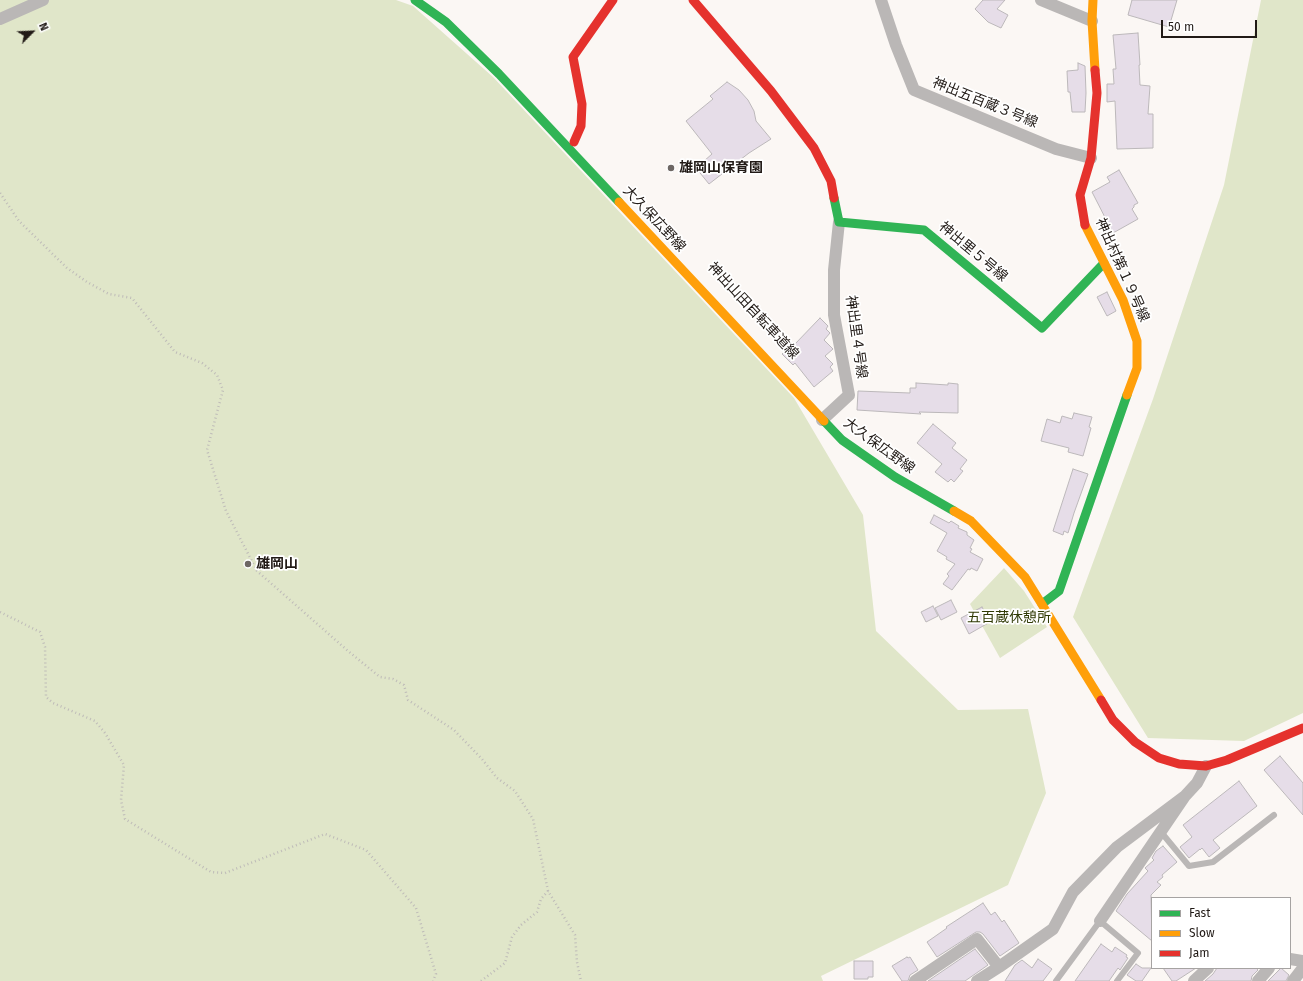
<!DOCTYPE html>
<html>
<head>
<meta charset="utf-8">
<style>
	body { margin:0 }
	#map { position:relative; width:1303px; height:981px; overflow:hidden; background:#fbf7f4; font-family:"Fira Sans",sans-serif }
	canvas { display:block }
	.legend { position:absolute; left:1151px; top:897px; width:140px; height:72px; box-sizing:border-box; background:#fff; border:1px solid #a6a3a2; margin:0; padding:5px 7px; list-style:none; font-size:12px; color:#211a16 }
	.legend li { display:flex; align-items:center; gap:8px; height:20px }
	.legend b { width:20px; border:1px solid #a6a3a2 }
	.north { position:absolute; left:12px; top:12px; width:40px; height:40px; -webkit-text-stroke:3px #fff; paint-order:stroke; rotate:66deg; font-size:11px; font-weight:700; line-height:16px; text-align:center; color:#211a16 }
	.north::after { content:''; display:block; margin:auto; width:14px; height:18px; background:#211a16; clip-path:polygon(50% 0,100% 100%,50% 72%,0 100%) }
	.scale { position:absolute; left:1161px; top:20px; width:96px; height:18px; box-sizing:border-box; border:2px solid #211a16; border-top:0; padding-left:5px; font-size:12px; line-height:14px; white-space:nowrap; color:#211a16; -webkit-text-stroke:3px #fff; paint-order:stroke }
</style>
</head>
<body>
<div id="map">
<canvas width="1303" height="981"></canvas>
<ul class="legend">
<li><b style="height:5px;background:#30b455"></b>Fast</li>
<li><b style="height:5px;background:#ff9f0a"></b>Slow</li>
<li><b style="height:5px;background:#e5322d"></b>Jam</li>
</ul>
<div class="north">N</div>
<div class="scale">50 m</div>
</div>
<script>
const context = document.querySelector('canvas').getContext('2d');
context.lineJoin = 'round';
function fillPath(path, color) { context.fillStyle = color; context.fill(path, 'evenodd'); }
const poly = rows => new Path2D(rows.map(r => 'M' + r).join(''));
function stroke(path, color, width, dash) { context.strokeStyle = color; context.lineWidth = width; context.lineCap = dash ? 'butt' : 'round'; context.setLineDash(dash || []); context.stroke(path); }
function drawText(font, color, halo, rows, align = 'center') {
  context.font = font + ' "Fira Sans","Noto Sans JP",sans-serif'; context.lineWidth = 3.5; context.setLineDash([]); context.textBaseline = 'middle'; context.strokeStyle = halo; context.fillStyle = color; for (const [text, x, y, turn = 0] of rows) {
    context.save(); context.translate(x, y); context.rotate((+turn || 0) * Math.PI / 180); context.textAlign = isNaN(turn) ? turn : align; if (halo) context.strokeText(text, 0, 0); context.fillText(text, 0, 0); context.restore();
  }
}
const green = poly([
	[0,0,396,0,413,6,493,77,794,398,863,515,876,631,958,710,1028,709,1046,793,1008,885,821,976,823,981,0,981],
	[1261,0,1303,0,1303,713,1244,741,1148,738,1073,617,1153,399,1224,185],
	[1004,568,1024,591,1047,627,1000,658,970,604]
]);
const building = poly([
	[983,0,1005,0,997,9,1008,15,1001,28,988,22,975,9,983,0],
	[1132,0,1177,0,1169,27,1128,15,1132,0],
	[1138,33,1140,65,1139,65,1140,85,1150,86,1148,114,1153,114,1153,148,1117,149,1115,101,1107,102,1107,84,1114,84,1113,69,1116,69,1113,35,1138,33],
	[1078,63,1085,66,1086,93,1085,112,1072,112,1070,92,1068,92,1067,71,1078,70,1078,63],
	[727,82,739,90,748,100,754,111,756,121,771,139,749,153,709,184,696,168,712,154,686,121,713,99,710,96,727,82],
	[1119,170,1138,203,1134,205,1134,207,1132,209,1138,219,1113,233,1092,192,1110,182,1107,177,1119,170],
	[1107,292,1116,311,1107,316,1097,297,1107,292],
	[820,318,828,326,826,329,830,333,824,340,833,349,825,356,833,364,830,367,833,371,814,387,795,363,793,365,782,354,794,342,795,344,820,318],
	[916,383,948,385,948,383,958,384,958,413,919,412,921,414,857,410,858,391,910,393,910,388,916,388,916,383],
	[1074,413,1092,417,1089,427,1091,428,1083,456,1068,452,1069,448,1041,441,1047,419,1060,423,1062,416,1072,419,1074,413],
	[933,424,956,443,952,448,967,460,960,469,963,471,954,482,951,479,948,482,935,472,942,464,917,443,933,424],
	[1073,469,1088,474,1074,513,1068,533,1064,531,1063,535,1053,531,1073,469],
	[934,515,949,523,951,521,959,526,958,528,967,532,967,535,974,540,970,548,972,549,970,552,983,559,977,571,971,568,970,570,968,569,952,590,943,584,949,576,947,574,955,564,946,559,947,557,937,551,947,533,930,523,934,515],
	[951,600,957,612,941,620,935,608,951,600],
	[933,606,938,616,926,622,921,612,933,606],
	[982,607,990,622,969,634,961,618,982,607],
	[1280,756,1303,783,1303,815,1264,770,1280,756],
	[1239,781,1257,806,1213,840,1220,848,1209,857,1202,848,1200,850,1200,849,1189,858,1180,847,1192,837,1183,825,1239,781],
	[1163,846,1177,862,1162,875,1163,877,1157,882,1161,885,1151,895,1152,941,1116,911,1127,894,1148,871,1145,868,1154,860,1152,858,1156,851,1163,846],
	[983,903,991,915,995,912,1002,922,1004,920,1019,943,1000,956,983,934,980,932,976,932,937,957,927,942,947,928,946,927,983,903],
	[1101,944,1112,952,1115,947,1127,955,1126,957,1128,958,1120,970,1118,968,1109,981,1075,981,1101,944],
	[975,949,988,965,965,981,928,981,975,949],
	[907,957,908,958,910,957,918,970,910,975,908,981,902,981,892,966,907,957],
	[1038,959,1052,969,1043,981,1005,981,1015,965,1022,960,1032,968,1038,959],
	[854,961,873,961,873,977,868,977,868,979,854,979,854,961],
	[1136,964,1142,968,1151,968,1142,981,1136,981,1127,975,1136,964],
	[1163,968,1196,968,1176,981,1172,981,1163,968],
	[1217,968,1256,968,1258,970,1252,976,1251,981,1205,981,1213,974,1217,968],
	[1281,968,1289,975,1286,981,1268,981,1281,968]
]);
const path = poly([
	[0,193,19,221,67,268,87,282,109,294,132,298,175,352,202,363,217,375,223,390,207,450,226,511,257,571,348,651,380,677,393,679,404,685,408,700,454,730,482,759,497,778,515,791,533,819,548,891,575,935,577,962,581,981],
	[0,612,40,632,45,647,46,697,53,703,95,721,105,733,124,765,121,800,125,819,211,872,225,873,325,834,366,850,416,908,436,974,433,981],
	[481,981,505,963,512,937,521,925,537,912,541,899,548,891]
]);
const lane = poly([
	[1161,832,1189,866,1213,862,1274,815],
	[1056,981,1100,921,1138,953,1117,981]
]);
const street = poly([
	[881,0,896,45,914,90,1056,149,1091,158],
	[1041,0,1092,21],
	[0,19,43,0],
	[822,420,849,395,834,315,834,270,839,222],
	[1100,921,1185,796,1197,783,1206,766],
	[1290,959,1303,961],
	[915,981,977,939,999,967],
	[977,981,999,967,1053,929,1073,892,1117,847,1185,796],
	[1194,981,1208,968],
	[1258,981,1269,968],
	[1293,981,1303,968]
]);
const fast = poly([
	[415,0,446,22,499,74,619,202],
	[834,198,839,222,924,230,1042,328,1104,263],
	[824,421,842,440,895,477,954,511],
	[1042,604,1059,591,1127,395]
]);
const slow = poly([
	[1093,0,1092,21,1095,70],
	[619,202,824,421],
	[1085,225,1123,300,1137,341,1137,368,1127,395],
	[954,511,971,521,1025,577,1101,700]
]);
const jam = poly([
	[693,0,771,91,814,148,831,181,834,198],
	[574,142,581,126,582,104,573,57,613,0],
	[1085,225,1080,195,1091,158,1097,93,1095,70],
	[1101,700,1113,720,1135,742,1159,758,1179,764,1206,766,1227,760,1303,728]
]);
const markers = [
	[671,168,4,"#6d6764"],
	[248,564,4,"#6d6764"]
];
const streetNames = [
	["神出五百蔵３号線",985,103,22],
	["大久保広野線",654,219,47],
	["神出里５号線",973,252,40],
	["神出村第１９号線",1122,270,66],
	["神出山田自転車道線",753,311,47],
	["神出里４号線",856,337,82],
	["大久保広野線",879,446,36]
];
const poiNames = [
	["雄岡山保育園",679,168],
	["雄岡山",256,564]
];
const parkNames = [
	["五百蔵休憩所",1009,618]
];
fillPath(green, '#e0e6c9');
fillPath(building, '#e6dde8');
stroke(building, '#bcb8ba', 1);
stroke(path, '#bebbb8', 2.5, [1, 3]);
stroke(lane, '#bab7b6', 6);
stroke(street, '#bab7b6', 12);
stroke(fast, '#30b455', 9);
stroke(slow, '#ff9f0a', 9);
stroke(jam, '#e5322d', 9);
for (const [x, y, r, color] of markers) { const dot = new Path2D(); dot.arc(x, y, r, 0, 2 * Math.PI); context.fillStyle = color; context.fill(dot); stroke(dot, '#fff', 1.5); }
drawText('14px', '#211a16', '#fff', streetNames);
drawText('bold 14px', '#211a16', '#fff', poiNames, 'left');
drawText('14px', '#303a05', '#fff', parkNames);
</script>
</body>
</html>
